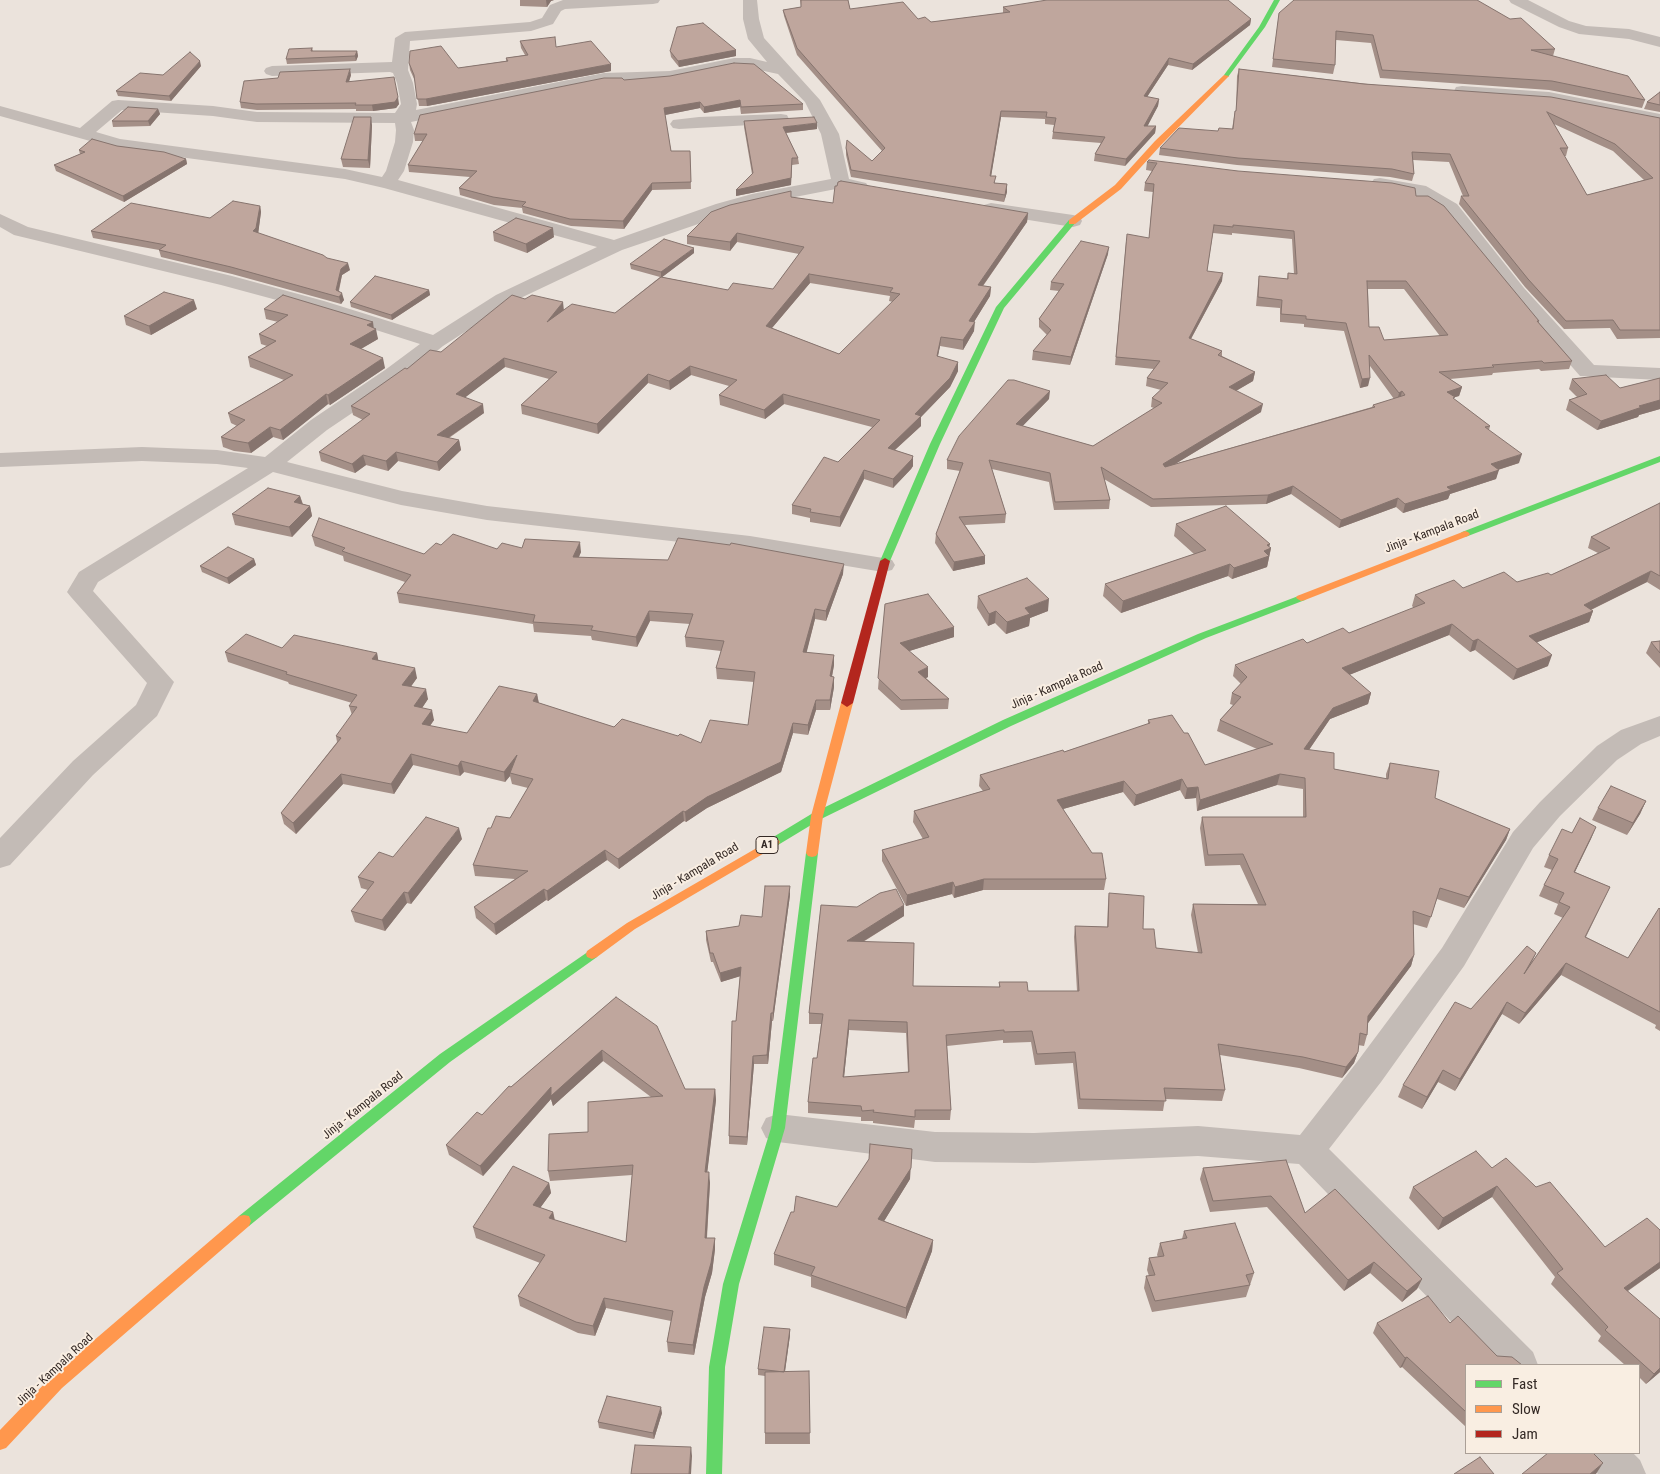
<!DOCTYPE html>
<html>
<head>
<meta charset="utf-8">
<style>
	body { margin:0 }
	#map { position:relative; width:1660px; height:1474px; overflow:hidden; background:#ebe3dc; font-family:"Roboto Condensed",sans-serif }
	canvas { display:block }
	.legend { position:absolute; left:1465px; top:1364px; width:175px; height:90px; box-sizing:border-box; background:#f9eee2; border:1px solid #aa9f96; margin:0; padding:6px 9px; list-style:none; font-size:15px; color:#342925 }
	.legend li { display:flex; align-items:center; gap:10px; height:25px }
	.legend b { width:25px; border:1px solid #aa9f96 }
</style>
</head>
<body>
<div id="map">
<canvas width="1660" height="1474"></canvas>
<ul class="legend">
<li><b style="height:6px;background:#63d668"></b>Fast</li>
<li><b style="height:6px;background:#ff974d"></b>Slow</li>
<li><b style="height:6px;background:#b3261e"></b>Jam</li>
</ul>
</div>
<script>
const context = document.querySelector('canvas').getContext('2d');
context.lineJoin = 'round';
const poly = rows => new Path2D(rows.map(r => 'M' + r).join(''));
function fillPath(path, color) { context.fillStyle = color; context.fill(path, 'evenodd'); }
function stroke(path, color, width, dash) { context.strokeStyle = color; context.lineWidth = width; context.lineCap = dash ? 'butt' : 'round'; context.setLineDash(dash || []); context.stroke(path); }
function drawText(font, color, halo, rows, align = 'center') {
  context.font = font + ' "Roboto Condensed",sans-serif'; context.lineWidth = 4; context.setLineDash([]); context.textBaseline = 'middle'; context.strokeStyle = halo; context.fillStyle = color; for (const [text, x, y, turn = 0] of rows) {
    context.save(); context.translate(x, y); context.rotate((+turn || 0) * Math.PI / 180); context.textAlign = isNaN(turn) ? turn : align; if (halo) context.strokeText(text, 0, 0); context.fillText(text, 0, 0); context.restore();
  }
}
const street = poly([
	[563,0,660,0,658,3,653,4,565,9,561,11,553,24,531,31,410,41,408,70,413,83,417,104,416,110,604,73,670,71,734,58,750,58,767,62,748,39,743,19,743,0,757,0,759,19,764,38,820,100,839,134,849,179,866,183,869,187,866,191,860,192,841,188,754,205,622,250,510,303,443,346,401,380,327,430,287,462,402,491,487,506,750,536,883,558,892,560,895,565,892,570,883,572,750,550,487,520,401,505,273,472,98,582,93,591,174,682,157,716,93,775,10,865,0,868,0,838,73,761,136,705,147,683,71,597,67,592,79,572,248,468,217,464,142,461,0,467,0,453,142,447,217,450,265,457,311,420,385,370,420,344,310,309,221,285,14,235,0,227,0,214,28,227,232,276,324,301,433,335,496,295,597,247,384,188,345,179,119,149,0,116,0,106,80,128,112,101,118,100,213,106,257,112,395,113,401,104,397,83,393,73,390,72,272,76,266,74,264,71,266,68,272,66,392,62,395,38,405,32,530,22,542,18,550,5,563,0],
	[734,68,750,68,778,74,805,102,821,134,831,179,752,194,716,204,614,240,398,180,404,171,413,142,414,130,411,122,604,83,670,81,734,68],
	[122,110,213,116,257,122,395,123,396,130,395,142,386,171,382,177,345,169,120,139,96,132,122,110],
	[1509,0,1528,0,1569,21,1586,26,1629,29,1660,37,1660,47,1629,39,1579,34,1559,27,1511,3,1509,0],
	[1462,86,1549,92,1660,114,1660,124,1549,102,1456,95,1454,91,1456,87,1462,86],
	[781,114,787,115,789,119,787,123,679,129,673,128,670,124,673,120,699,117,781,114],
	[1380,178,1426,186,1457,204,1524,288,1594,365,1660,368,1660,380,1580,376,1510,296,1443,212,1415,195,1374,187,1371,183,1374,179,1380,178],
	[991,203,1073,215,1080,217,1082,221,1080,225,1073,227,984,213,982,209,984,205,991,203],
	[1660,716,1660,736,1641,744,1617,760,1560,816,1533,848,1464,966,1381,1082,1329,1149,1533,1352,1538,1365,1493,1365,1299,1164,1198,1156,1034,1163,935,1162,778,1142,766,1138,761,1128,766,1118,778,1114,935,1132,1034,1133,1198,1126,1300,1135,1357,1062,1442,948,1513,832,1540,802,1597,746,1621,730,1660,716],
	[1585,1453,1633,1453,1640,1460,1646,1474,1598,1474,1591,1467,1585,1453]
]);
const fast = poly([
	[1274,0,1280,0,1265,27,1228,77,1224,77,1224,75,1259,27,1274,0],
	[1069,220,1076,222,1004,308,940,444,890,561,885,564,881,563,880,561,930,444,996,307,1069,220],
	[1660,456,1660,462,1468,536,1465,537,1460,534,1462,532,1660,456],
	[1301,595,1306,598,1305,600,1206,638,1011,726,821,819,778,845,770,845,768,842,770,839,813,813,1003,720,1198,634,1301,595],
	[812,849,816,850,818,853,785,1128,739,1284,725,1367,722,1474,706,1474,709,1367,723,1284,771,1128,806,853,808,850,812,849],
	[592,949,597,951,598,954,597,957,450,1062,249,1226,244,1227,239,1226,237,1221,239,1216,440,1054,592,949]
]);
const slow = poly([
	[1224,75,1229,76,1161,145,1121,189,1075,224,1069,224,1069,220,1115,185,1155,141,1224,75],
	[1465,531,1468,532,1470,534,1468,536,1305,600,1301,601,1296,598,1297,596,1465,531],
	[847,699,853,703,823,816,818,853,816,856,812,857,808,856,806,853,811,816,841,703,847,699],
	[774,838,778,839,780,842,778,845,635,929,597,957,592,959,587,957,586,954,587,951,627,923,774,838],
	[244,1215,249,1216,251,1221,249,1226,62,1388,6,1448,0,1450,0,1430,50,1378,239,1216,244,1215]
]);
const jam = poly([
	[885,558,890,561,853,703,847,707,841,703,880,561,885,558]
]);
const wall = poly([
	[520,0,554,0,551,1,547,7,520,6],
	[800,0,848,0,850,9,918,19,931,22,1003,13,1003,7,1251,19,1250,25,1192,70,1168,65,1147,97,1159,99,1158,106,1147,126,1156,126,1155,133,1125,166,1094,161,1095,154,1101,143,1052,139,1054,125,1045,124,1045,119,1001,117,991,176,995,183,1007,184,1007,192,1004,202,851,177,846,155,846,148,872,161,882,151,797,55,784,16,783,10,801,7],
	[1279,13,1555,49,1553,56,1645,100,1642,108,1549,90,1380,78,1371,43,1336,40,1335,65,1333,74,1272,67],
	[520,41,556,47,611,71,427,106,419,106,415,81,410,70,409,63,458,68,506,61,506,58,525,55,521,48],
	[312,48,313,51,357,51,358,56,356,61,287,64,286,59],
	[736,50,736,56,679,67,671,57,670,51],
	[201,66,171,101,118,96,116,91,163,75],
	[1239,69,1660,118,1660,338,1617,339,1610,328,1564,329,1525,287,1459,204,1461,196,1463,196,1449,162,1413,160,1414,174,1412,181,1390,177,1237,165,1159,155,1160,148,1218,131,1232,129,1235,111,1236,111,1237,76],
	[1554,124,1613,151,1644,180,1587,195,1564,156,1566,156,1568,148],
	[351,75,349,81,399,104,396,108,373,111,356,111,356,109,257,110,241,108,240,102],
	[624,80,803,104,803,110,741,114,740,107,704,113,700,108,665,115,671,151,690,151,691,189,652,190,624,229,571,226,523,213,522,208,494,205,460,195,459,188,470,177,409,172,408,165,423,141,415,141,414,134],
	[1660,92,1660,112,1644,109,1647,102],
	[158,109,160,114,150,126,113,127,112,121],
	[744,121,817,129,786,133,798,158,799,164,792,165,791,185,736,196,752,174,744,127],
	[372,125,370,168,343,167,341,159],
	[117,146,186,159,187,164,124,202,56,171,54,165,80,154,79,150],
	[1147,162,1416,196,1539,321,1539,323,1572,361,1569,369,1541,371,1539,369,1493,373,1492,375,1450,379,1462,387,1459,396,1454,397,1454,399,1490,426,1489,430,1519,463,1498,470,1496,479,1450,494,1448,499,1403,513,1396,507,1339,528,1291,494,1266,504,1151,507,1104,479,1110,500,1109,509,1054,510,1049,482,992,469,1006,514,1005,523,965,525,985,556,985,564,953,571,935,543,936,534,960,471,947,469,947,460,1049,399,1022,426,1093,446,1154,408,1151,407,1152,398,1161,390,1146,386,1147,378,1154,369,1115,365,1126,242,1149,238,1153,192,1144,191,1145,183,1152,171,1146,170],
	[1213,233,1232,235,1232,233,1292,239,1294,274,1288,273,1287,279,1259,276,1258,284,1256,306,1280,308,1280,322,1304,324,1304,327,1344,331,1360,388,1368,386,1370,366,1394,399,1373,405,1372,407,1175,464,1261,412,1236,391,1253,381,1255,372,1222,356,1222,351,1191,339,1222,281,1207,271],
	[1368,289,1404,289,1440,336,1384,340,1369,327],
	[791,197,833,203,1028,213,1027,222,983,286,991,287,990,296,974,322,974,331,963,350,940,346,938,356,958,371,950,387,921,417,921,426,895,450,913,456,913,466,911,469,893,488,864,479,840,527,810,522,810,518,792,514,792,505,838,462,872,427,784,404,765,419,720,405,719,395,729,386,691,375,670,390,648,383,598,434,522,414,521,405,549,379,505,367,465,397,484,413,449,438,459,440,461,450,439,471,398,461,388,471,366,465,355,473,321,461,319,452,363,420,353,415,351,406,407,369,441,352,525,299,564,310,615,313,660,277,631,269,630,264,694,253,662,277,728,290,773,289,799,254,737,242,730,251,687,244,687,236],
	[810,283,890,296,889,301,893,302,839,354,772,328],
	[260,206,261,212,258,233,327,258,350,270,342,275,339,291,344,300,341,304,232,274,161,257,159,250,93,238,91,231,210,218],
	[493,232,554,237,527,253,494,241],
	[1108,254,1070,365,1032,360,1033,351,1047,335,1039,327,1039,319,1059,291,1050,290,1051,282],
	[429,290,430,295,392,320,351,307,350,302],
	[197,309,151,335,126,325,124,316],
	[264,309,374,328,378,339,361,349,385,368,330,405,328,404,283,440,273,437,251,453,234,451,223,447,221,437,237,426,231,423,228,413,284,380,250,367,248,357,267,346,261,344,259,334,278,322,266,319],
	[1660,378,1660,409,1639,415,1638,417,1597,430,1566,410,1569,400,1577,397,1569,389,1572,379,1620,388],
	[300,496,303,504,310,506,312,516,292,537,235,525,232,514],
	[1660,503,1660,590,1647,582,1591,610,1593,611,1589,622,1537,642,1548,666,1513,680,1475,650,1470,652,1449,635,1349,675,1371,693,1368,704,1330,719,1309,750,1334,769,1386,779,1386,774,1390,763,1435,798,1510,829,1506,840,1464,908,1437,899,1427,928,1413,924,1414,955,1411,966,1368,1023,1367,1035,1364,1046,1358,1045,1358,1052,1354,1063,1342,1078,1299,1068,1220,1055,1225,1090,1222,1101,1165,1099,1163,1111,1078,1109,1073,1063,1035,1065,1031,1042,1003,1043,1003,1040,947,1046,951,1110,950,1120,915,1120,914,1128,873,1123,873,1121,861,1121,861,1117,808,1113,808,1102,817,1058,821,1024,809,1024,809,1013,821,905,904,916,863,942,913,986,999,987,999,982,1028,991,1077,991,1074,937,1075,926,1107,927,1108,904,1109,893,1143,929,1156,948,1198,953,1191,915,1193,904,1258,904,1240,865,1205,866,1200,828,1202,817,1303,817,1303,789,1277,785,1197,811,1196,798,1185,799,1180,790,1134,806,1123,792,1063,809,1106,879,1104,890,983,890,954,898,952,894,906,906,882,861,882,850,923,839,913,822,914,811,983,791,979,786,980,775,1064,752,1148,724,1148,720,1184,733,1205,765,1257,749,1217,731,1220,720,1233,705,1230,704,1232,693,1241,684,1233,676,1235,665,1307,643,1349,633,1414,608,1412,606,1415,595,1463,588,1517,582,1551,575,1598,553,1588,548,1591,537],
	[849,1030,906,1033,908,1072,844,1077],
	[1176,524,1270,544,1269,547,1271,548,1267,567,1232,579,1228,576,1121,613,1103,596,1105,584,1194,554,1174,536],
	[312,536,424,554,441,545,497,549,522,548,581,552,579,557,843,574,826,621,815,619,806,653,834,655,834,665,832,677,834,677,834,687,830,710,816,710,808,735,793,733,781,772,707,808,686,822,684,821,619,869,607,860,548,901,546,900,496,935,476,918,474,907,515,879,475,876,473,865,491,828,510,818,528,788,512,784,510,776,505,782,464,772,460,776,413,765,394,794,343,784,296,834,284,824,281,813,337,742,336,736,352,715,349,706,352,703,289,684,288,682,228,662,225,652,282,648,377,653,378,660,417,678,411,686,428,699,422,708,434,720,430,726,467,733,537,694,539,703,614,727,701,743,748,725,754,682,717,679,716,668,721,651,686,647,685,637,690,624,650,621,637,647,592,640,591,636,534,632,533,624,399,603,397,593,405,582,344,561,343,556,315,546],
	[254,559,256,565,229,584,202,572,200,566],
	[978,596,1048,611,1030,618,1029,626,1006,634,995,623,988,626,977,608],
	[885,604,954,637,909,651,928,677,926,678,949,699,948,709,901,710,878,689],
	[1660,641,1660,668,1646,653,1651,642],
	[1646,801,1640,814,1627,835,1592,820,1598,808],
	[1596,827,1575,872,1610,887,1586,937,1628,958,1660,909,1660,1031,1655,1028,1656,1025,1561,975,1519,1024,1502,1014,1455,1091,1438,1082,1422,1109,1398,1097,1403,1085,1471,1009,1536,953,1532,962,1563,918,1554,914,1558,904,1539,896,1544,885,1552,870,1544,867,1549,855,1572,833],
	[462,839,411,904,407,903,385,931,355,922,351,911,368,890,361,888,358,877,393,857],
	[790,895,773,1021,772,1021,768,1064,754,1064,747,1145,729,1144,729,1136,736,1021,740,976,721,982,713,962,711,962,706,940,706,931,739,926,762,917],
	[616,997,685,1089,715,1089,716,1100,707,1172,710,1183,707,1238,715,1249,712,1273,705,1297,694,1355,668,1352,667,1342,671,1321,606,1308,595,1336,578,1333,520,1306,518,1296,540,1263,476,1238,473,1227,549,1183,551,1193,540,1208,553,1212,555,1220,626,1242,632,1175,550,1181,548,1171,588,1132,651,1097,603,1061,553,1106,551,1099,483,1176,449,1155,446,1145,482,1115,511,1087],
	[1286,1160,1305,1213,1422,1279,1417,1289,1402,1302,1370,1273,1344,1291,1267,1207,1210,1212,1200,1179,1203,1168],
	[1492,1168,1536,1187,1605,1247,1660,1230,1660,1268,1628,1291,1660,1372,1646,1384,1639,1377,1639,1365,1625,1365,1598,1341,1601,1336,1551,1284,1555,1277,1492,1197,1438,1230,1409,1198,1413,1187],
	[910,1179,884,1221,933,1240,932,1251,906,1319,811,1287,811,1277,774,1265,774,1254,837,1207],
	[1184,1231,1254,1273,1246,1297,1152,1312,1144,1288,1146,1276,1149,1276,1147,1270,1149,1258,1158,1257,1157,1255,1160,1243,1182,1239],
	[1377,1323,1450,1323,1497,1356,1466,1365,1466,1427,1402,1367,1400,1368,1373,1333],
	[790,1329,790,1335,785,1372,809,1371,810,1444,765,1444,765,1376,758,1375,758,1369],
	[662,1413,654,1439,599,1428,598,1422]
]);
const shadedWall = poly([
	[546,0,554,0,551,1,547,7],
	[1251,19,1250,25,1192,70,1193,64],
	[736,50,736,56,679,67,678,61],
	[357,51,358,56,356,61,355,56],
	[1169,58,1168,65,1143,103,1144,96],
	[200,61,201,66,171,101,169,96],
	[611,64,611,71,427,106,426,99],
	[350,69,351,75,347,88,346,82],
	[398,97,399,104,396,108,373,111,372,105],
	[1159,99,1158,106,1144,133,1144,126],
	[740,100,740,107,704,113,704,107],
	[700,102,700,108,665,115,664,108],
	[158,109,160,114,150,126,148,121],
	[1001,111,1001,117,990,183,990,176],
	[371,117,372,125,370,168,368,160],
	[817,123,817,129,784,133,783,127],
	[1156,126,1155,133,1125,166,1126,159],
	[792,158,791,185,736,196,736,190],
	[186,159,187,164,124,202,123,196],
	[652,183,652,190,624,229,623,221],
	[1007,184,1007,192,1004,202,1005,195],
	[260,206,261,212,258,235,253,231],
	[1028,213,1027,222,977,294,978,285],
	[553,228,554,237,527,253,526,244],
	[737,233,737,242,730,251,730,242],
	[1109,247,1108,254,1070,365,1071,357],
	[694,248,694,253,661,278,661,272],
	[348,263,350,270,342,275,337,297,336,290,341,269],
	[1223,273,1222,281,1187,346,1189,338],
	[809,274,810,283,766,335,766,326],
	[991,287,990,296,969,330,969,321],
	[429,290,430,295,392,320,391,315],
	[342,293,344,300,341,304,339,297],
	[194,300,197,309,151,335,149,326],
	[563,302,564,311,547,322],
	[373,322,374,330,376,329,378,339,352,354,350,344,367,325],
	[975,322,974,331,963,350,963,340],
	[941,337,940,346,936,365,937,356],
	[383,358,385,368,330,405,328,395],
	[504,358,505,367,458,403,456,394],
	[958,362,958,371,950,387,921,417,921,426,887,457,888,448],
	[690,366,691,375,670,390,669,381],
	[1255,372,1253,381,1227,396,1229,387],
	[648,374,648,383,598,434,597,424],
	[1370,378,1368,386,1360,388,1362,379],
	[1462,387,1459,396,1445,400,1447,392],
	[1050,391,1049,399,1016,433,1016,424],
	[1402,391,1400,400,1397,402,1399,393],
	[326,394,328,404,283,440,280,430],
	[783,394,784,404,765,419,764,410],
	[1660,400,1660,409,1639,415,1638,417,1597,430,1601,421,1639,406],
	[483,404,484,413,439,444,437,435],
	[1263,404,1261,412,1162,472,1163,464],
	[270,427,273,437,251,453,248,443],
	[459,440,461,450,439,471,437,462],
	[396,452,398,461,388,471,386,461],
	[1522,454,1519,463,1488,473,1491,464],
	[363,455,366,465,355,473,352,464],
	[913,456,913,466,911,469,893,488,893,479],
	[864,470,864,479,840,527,840,517],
	[1499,470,1496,479,1450,494,1448,499,1403,513,1405,504,1447,487],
	[1293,486,1291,494,1266,504,1268,495],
	[300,496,303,506,294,502],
	[1398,498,1396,507,1339,528,1341,520],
	[310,506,312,516,292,537,289,527],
	[580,542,581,552,574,567,573,557],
	[1270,544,1268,549,1271,548,1267,567,1232,579,1234,568,1264,551,1267,545],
	[985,556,985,564,953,571,954,562],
	[254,559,256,565,229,584,227,578],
	[844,564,843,574,826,621,826,611],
	[1230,564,1228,576,1121,613,1123,601],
	[1651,571,1647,582,1580,615,1584,605],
	[1049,599,1048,611,1030,618,1029,626,1006,634,1007,622,1025,608],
	[815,609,815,619,804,663,803,652],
	[649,611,650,621,637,647,636,637],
	[996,611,995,623,988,626,989,614],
	[1593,611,1589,622,1525,647,1529,636],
	[1452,624,1449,635,1339,679,1342,668],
	[954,627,954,637,900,654,900,643],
	[1478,639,1475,650,1470,652,1473,641],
	[377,653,379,664,372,659],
	[834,655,834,665,830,686,830,676],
	[1552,655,1548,666,1513,680,1517,669],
	[928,667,928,677,918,682,918,672],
	[415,668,417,678,405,695,402,685],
	[834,677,834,687,830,710,830,700],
	[426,689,428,699,416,717,414,706],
	[1371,693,1368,704,1330,719,1302,760,1304,749,1333,708],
	[537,694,539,705,533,701],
	[816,700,816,710,808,735,808,725],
	[432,710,434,720,424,734,422,724],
	[793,723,793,733,781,772,707,808,686,822,685,812],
	[411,754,413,765,394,794,391,784],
	[517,755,510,773,510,776,505,782,504,772],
	[461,761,464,772,460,776,458,766],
	[341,774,343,784,296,834,293,823],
	[1280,774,1277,785,1197,811,1200,800],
	[1182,779,1180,790,1134,806,1136,795],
	[1124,781,1123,792,1056,811,1057,800],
	[1198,787,1196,798,1185,799,1187,788],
	[1646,801,1640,814,1627,835,1633,823],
	[683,811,684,821,619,869,618,859],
	[1596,827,1591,839,1569,884,1574,872],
	[459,828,462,839,411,904,408,893],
	[1510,829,1506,840,1464,908,1469,897],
	[605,850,607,860,548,901,547,891],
	[984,879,983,890,954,898,955,887],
	[953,882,952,894,906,906,907,895],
	[790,886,790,895,773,1021,773,1013],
	[544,889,546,900,496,935,494,924],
	[404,892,407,903,385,931,382,920],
	[904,905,904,916,846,952,847,941],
	[1414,955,1411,966,1365,1027,1368,1016],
	[1566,963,1561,975,1519,1024,1525,1013],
	[741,967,741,976,721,982,720,973],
	[1507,1002,1502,1014,1455,1091,1460,1079],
	[771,1013,772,1021,768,1064,767,1055],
	[849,1020,849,1030,843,1087,843,1077],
	[602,1050,603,1061,553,1106,551,1099,483,1176,480,1166,551,1087],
	[1358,1052,1354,1063,1342,1078,1346,1067],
	[753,1056,754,1064,747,1145,747,1137],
	[1443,1070,1438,1082,1422,1109,1427,1097],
	[715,1089,716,1100,706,1183,705,1172],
	[912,1149,910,1179,878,1231,878,1219],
	[709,1172,710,1183,706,1248,705,1238],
	[549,1183,551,1193,535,1215,533,1205],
	[1497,1186,1492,1197,1438,1230,1443,1218],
	[553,1212,555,1223,549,1218],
	[715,1238,715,1249,712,1273,705,1297,694,1355,693,1345,704,1287],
	[933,1240,932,1251,906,1319,906,1308],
	[1374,1262,1370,1273,1344,1291,1348,1280],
	[1660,1262,1660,1268,1617,1298,1624,1288],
	[1422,1279,1417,1289,1402,1302,1407,1291],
	[604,1298,606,1308,595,1336,593,1326],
	[790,1329,790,1335,784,1378,784,1372],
	[1407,1357,1402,1367,1400,1368,1405,1358],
	[1660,1368,1660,1372,1646,1384,1654,1374],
	[661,1407,662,1413,654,1439,653,1433],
	[691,1447,692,1456,691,1474,689,1474],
	[1603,1463,1596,1474,1590,1474]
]);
const building = poly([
	[801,0,848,0,850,9,903,2,918,19,925,17,931,22,1010,12,1003,7,1047,0,1228,0,1251,19,1193,64,1169,58,1144,96,1159,99,1144,126,1156,126,1126,159,1095,154,1105,137,1053,132,1056,118,1046,117,1047,112,1001,111,990,176,996,176,994,183,1007,184,1005,195,851,170,846,148,847,140,872,161,885,148,797,48,783,10,801,7,801,0],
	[1294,0,1477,0,1510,19,1521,18,1555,49,1531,50,1628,76,1645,100,1552,81,1382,70,1373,35,1336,31,1335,65,1273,59,1279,13,1294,0],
	[703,23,736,50,678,61,670,51,677,27,703,23],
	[555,37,556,47,591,41,611,64,426,99,417,99,414,75,409,63,410,51,441,46,458,68,508,61,506,58,528,55,520,41,555,37],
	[312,48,311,51,357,51,355,56,286,59,289,49,312,48],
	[190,52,200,61,169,96,116,91,140,73,163,75,190,52],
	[734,63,754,64,803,104,741,107,740,100,704,107,700,102,664,108,671,151,690,151,691,182,652,183,623,221,570,219,522,206,526,202,493,197,459,188,477,171,408,165,427,134,414,134,420,115,604,78,622,78,624,80,670,76,734,63],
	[350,69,346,82,394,77,398,97,395,102,372,105,355,105,356,103,256,104,240,102,244,81,278,78,280,72,350,69],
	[1239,69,1364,84,1551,97,1660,118,1660,330,1620,330,1613,320,1566,321,1528,279,1461,196,1469,196,1450,154,1412,152,1414,174,1392,169,1238,158,1160,148,1179,128,1218,131,1219,128,1233,129,1235,111,1236,111,1239,69],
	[1547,112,1615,144,1653,178,1587,195,1560,148,1568,148,1547,112],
	[1660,92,1660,105,1647,102,1660,92],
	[128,107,158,109,148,121,112,121,128,107],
	[354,117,371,117,368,160,341,159,354,117],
	[814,117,817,123,783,127,798,158,792,158,791,178,736,190,753,173,744,121,814,117],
	[92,139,117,146,164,152,186,159,123,196,54,165,85,152,79,150,92,139],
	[1149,160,1238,171,1392,183,1415,188,1416,196,1428,196,1444,206,1539,321,1537,321,1572,361,1544,363,1542,361,1492,365,1494,367,1439,372,1462,387,1447,392,1455,397,1453,398,1490,426,1485,427,1522,454,1491,464,1499,470,1447,487,1451,490,1405,504,1398,498,1341,520,1293,486,1268,495,1153,499,1101,467,1110,500,1055,502,1050,473,989,460,1006,514,959,517,985,556,954,562,936,534,963,463,947,460,959,436,1008,380,1014,380,1050,391,1016,424,1093,446,1162,403,1152,398,1168,383,1147,378,1160,361,1116,357,1127,234,1149,238,1154,184,1145,183,1157,163,1147,162,1149,160],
	[1214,225,1233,227,1233,225,1294,231,1297,274,1288,273,1288,279,1259,276,1258,297,1282,300,1281,314,1306,316,1306,319,1346,323,1362,379,1370,378,1369,355,1399,393,1402,391,1405,395,1373,405,1375,407,1165,467,1163,464,1263,404,1229,387,1255,372,1218,355,1222,351,1189,338,1223,273,1207,271,1214,225],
	[1367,281,1406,281,1448,335,1384,340,1379,327,1369,327,1367,281],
	[841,181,1028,213,978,285,991,287,969,321,975,322,963,340,941,337,937,356,958,362,950,378,915,414,921,416,888,448,913,456,912,459,893,479,864,470,840,517,810,512,811,509,792,505,824,457,838,462,880,420,783,394,764,410,719,395,737,380,690,366,669,381,648,374,597,424,521,405,557,372,504,358,456,394,483,404,437,435,459,440,437,462,396,452,386,461,363,455,352,464,319,452,370,414,351,406,405,368,407,369,430,350,441,352,512,295,525,299,532,295,563,302,547,322,572,304,615,313,661,277,728,290,733,283,773,289,804,247,737,233,730,242,687,236,711,212,730,205,791,191,791,197,833,203,835,186,837,186,838,182,841,181],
	[809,274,893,288,890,292,900,294,839,354,766,326,809,274],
	[233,201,260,206,256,228,253,231,323,255,327,258,348,263,341,269,336,290,342,293,339,297,231,267,159,250,166,245,91,231,131,203,210,218,233,201],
	[516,218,553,228,526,244,493,232,516,218],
	[664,239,694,248,661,272,630,264,664,239],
	[1081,241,1109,247,1071,357,1033,351,1051,330,1039,319,1064,284,1051,282,1081,241],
	[375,276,429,290,391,315,350,302,375,276],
	[164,292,194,300,149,326,124,316,164,292],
	[283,295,373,322,367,325,376,329,350,344,383,358,328,395,326,394,280,430,270,427,248,443,231,440,221,437,245,420,228,413,293,375,248,357,276,341,259,334,288,315,264,309,283,295],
	[1606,375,1620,388,1660,378,1660,400,1639,406,1642,407,1601,421,1569,400,1587,394,1572,379,1606,375],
	[268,488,300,496,294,502,310,506,289,527,232,514,268,488],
	[1660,503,1660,576,1651,571,1584,605,1593,611,1529,636,1552,655,1517,669,1478,639,1473,641,1452,624,1342,668,1371,693,1333,708,1304,749,1334,753,1334,769,1388,779,1390,763,1439,771,1435,798,1510,829,1469,897,1440,888,1431,917,1413,911,1414,955,1368,1016,1367,1035,1360,1033,1358,1052,1346,1067,1303,1057,1218,1044,1225,1090,1164,1088,1166,1101,1080,1099,1075,1052,1037,1054,1032,1031,1004,1032,1004,1030,946,1035,951,1110,915,1110,915,1117,873,1112,874,1110,862,1111,861,1106,808,1102,813,1058,817,1058,823,1014,809,1013,821,905,857,907,880,893,896,889,904,905,847,941,914,943,913,986,1000,987,999,982,1027,982,1028,991,1079,991,1075,926,1108,927,1109,893,1144,896,1143,929,1154,929,1156,948,1202,953,1193,904,1266,905,1243,854,1208,855,1202,817,1306,817,1305,778,1280,774,1200,800,1198,787,1187,788,1182,779,1136,795,1124,781,1057,800,1092,853,1102,853,1106,879,984,879,955,887,953,882,907,895,882,850,929,837,914,811,990,789,980,775,1063,750,1064,752,1150,723,1148,720,1172,715,1184,733,1188,733,1205,765,1273,744,1220,720,1241,697,1232,693,1247,677,1235,665,1303,639,1307,643,1343,628,1349,633,1425,603,1415,595,1454,580,1463,588,1504,572,1517,582,1548,573,1551,575,1610,548,1591,537,1660,503],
	[849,1020,907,1022,909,1072,843,1077,849,1020],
	[1226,506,1270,544,1267,545,1271,548,1264,551,1269,556,1234,568,1230,564,1123,601,1105,584,1206,550,1176,524,1226,506],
	[319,518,424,554,436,543,441,545,453,534,497,549,502,543,522,548,525,539,580,542,573,557,668,560,678,538,730,545,731,543,844,564,826,611,815,609,803,652,834,655,830,676,834,677,830,700,816,700,808,725,793,723,781,762,707,797,685,812,683,811,618,859,605,850,547,891,544,889,494,924,474,907,528,871,473,865,488,828,491,828,496,816,510,818,533,779,510,773,517,755,504,772,461,761,458,766,411,754,391,784,341,774,293,823,281,813,341,738,336,736,357,707,349,706,357,695,286,674,287,672,225,652,246,634,282,648,294,635,377,653,372,659,415,668,402,685,426,689,414,706,432,710,422,724,467,733,499,686,537,694,533,701,614,727,622,719,678,736,680,734,701,743,710,720,748,725,755,672,716,668,724,641,685,637,693,614,649,611,636,637,591,630,593,626,533,622,535,615,397,593,411,575,342,551,345,548,312,536,319,518],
	[228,547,254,559,227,578,200,566,228,547],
	[1027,578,1049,599,1025,608,1030,614,1007,622,996,611,989,614,978,596,1027,578],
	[928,594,954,627,900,643,928,667,918,672,949,699,901,700,878,678,885,604,928,594],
	[1660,641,1660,653,1651,642,1660,641],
	[1611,786,1646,801,1633,823,1598,808,1611,786],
	[426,817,459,828,408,893,404,892,382,920,351,911,374,882,358,877,379,852,393,857,426,817],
	[1580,818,1596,827,1574,872,1610,887,1585,937,1628,958,1659,908,1660,909,1660,1012,1566,963,1525,1013,1507,1002,1460,1079,1443,1070,1427,1097,1403,1085,1455,1002,1471,1009,1527,946,1536,953,1524,974,1570,907,1559,902,1564,893,1544,885,1558,859,1549,855,1562,829,1572,833,1580,818],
	[765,886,790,886,773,1013,771,1013,767,1055,753,1056,747,1137,729,1136,732,1021,736,1021,741,967,720,973,713,953,710,953,706,931,739,926,741,915,762,917,765,886],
	[616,997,657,1026,685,1089,715,1089,705,1172,709,1172,705,1238,715,1238,711,1263,704,1287,693,1345,667,1342,673,1311,604,1298,593,1326,576,1322,518,1296,545,1255,473,1227,513,1166,549,1183,533,1205,553,1212,549,1218,626,1242,633,1165,548,1171,549,1134,588,1132,588,1102,663,1096,602,1050,551,1096,551,1087,480,1166,446,1145,477,1112,482,1115,509,1086,511,1087,616,997],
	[870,1144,912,1149,911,1168,878,1219,933,1240,906,1308,811,1275,815,1267,774,1254,791,1212,794,1212,796,1196,837,1207,869,1159,870,1144],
	[1476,1151,1492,1168,1506,1158,1536,1187,1550,1182,1605,1247,1647,1218,1660,1230,1660,1262,1624,1288,1660,1319,1660,1368,1654,1374,1605,1330,1608,1327,1557,1273,1563,1269,1497,1186,1443,1218,1413,1187,1476,1151],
	[1286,1160,1305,1213,1335,1189,1422,1279,1407,1291,1374,1262,1348,1280,1271,1196,1213,1201,1203,1168,1286,1160],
	[1235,1223,1254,1273,1246,1275,1250,1285,1155,1301,1146,1276,1155,1275,1149,1258,1164,1256,1160,1243,1187,1238,1184,1231,1235,1223],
	[1428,1296,1450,1323,1458,1316,1497,1356,1512,1357,1522,1365,1466,1365,1466,1412,1407,1357,1405,1358,1377,1323,1428,1296],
	[764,1327,790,1329,784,1372,758,1369,764,1327],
	[809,1371,810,1433,765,1433,765,1372,809,1371],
	[607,1396,661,1407,653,1433,598,1422,607,1396],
	[635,1445,691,1447,689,1474,631,1474,635,1445],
	[1548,1453,1593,1453,1603,1463,1590,1474,1522,1474,1548,1453],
	[1480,1457,1494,1474,1454,1474,1480,1457]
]);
const shields = [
	[767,845,22]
];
const shieldNames = [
	["A1",767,845]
];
const streetNames = [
	["Jinja - Kampala Road",1432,532,-21],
	["Jinja - Kampala Road",1057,686,-24],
	["Jinja - Kampala Road",695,872,-31],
	["Jinja - Kampala Road",363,1106,-39],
	["Jinja - Kampala Road",55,1370,-43]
];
fillPath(street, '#c3bbb6');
fillPath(fast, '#63d668');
fillPath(slow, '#ff974d');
fillPath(jam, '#b3261e');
fillPath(wall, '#a48f87');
fillPath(shadedWall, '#86746e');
fillPath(building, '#bfa69d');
stroke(building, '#86746e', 1);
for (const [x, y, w] of shields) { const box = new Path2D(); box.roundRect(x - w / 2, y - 8.5, w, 17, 4); context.fillStyle = '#f9eee2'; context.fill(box); stroke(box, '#342925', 1); }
drawText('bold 11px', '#342925', null, shieldNames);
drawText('12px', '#342925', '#f9eee2', streetNames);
</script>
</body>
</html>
